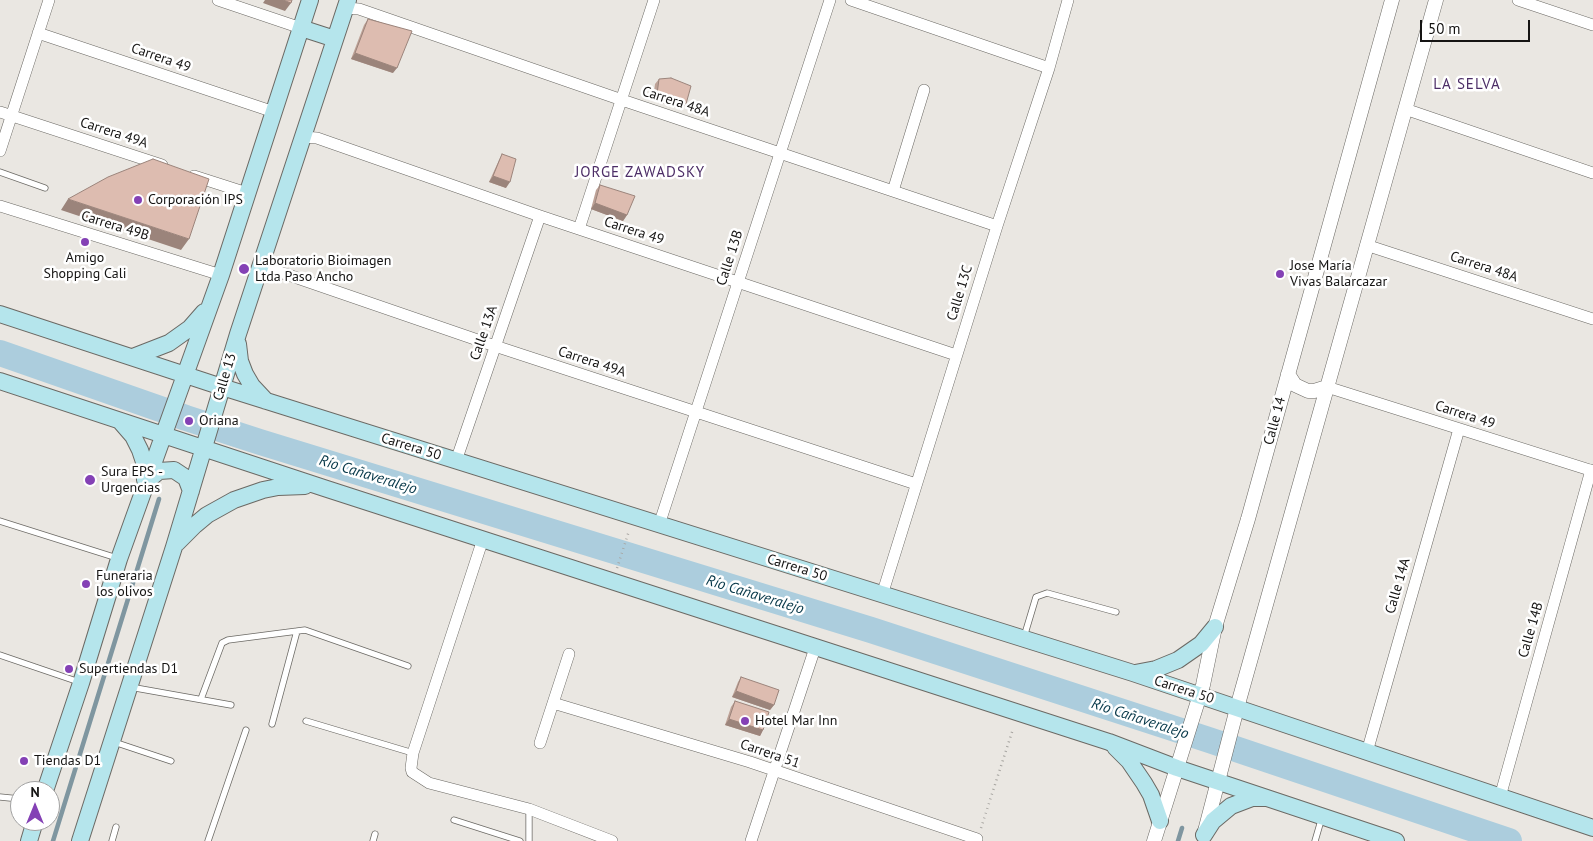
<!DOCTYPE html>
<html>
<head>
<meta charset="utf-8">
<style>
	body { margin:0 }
	#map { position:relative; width:1593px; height:841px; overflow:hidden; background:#eae7e2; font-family:"PT Sans",sans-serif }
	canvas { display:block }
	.north { position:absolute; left:10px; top:781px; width:50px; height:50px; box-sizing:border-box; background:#fff; border:1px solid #a1a1a1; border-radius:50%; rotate:0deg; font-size:14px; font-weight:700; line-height:20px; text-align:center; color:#151413 }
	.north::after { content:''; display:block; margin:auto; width:18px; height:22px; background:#8441b5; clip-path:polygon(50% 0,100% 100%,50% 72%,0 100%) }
	.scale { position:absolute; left:1420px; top:20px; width:110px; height:22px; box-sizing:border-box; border:2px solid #151413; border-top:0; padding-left:6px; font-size:15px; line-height:18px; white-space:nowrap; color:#151413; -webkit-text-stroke:4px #fff; paint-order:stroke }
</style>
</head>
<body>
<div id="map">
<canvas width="1593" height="841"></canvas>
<div class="north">N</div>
<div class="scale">50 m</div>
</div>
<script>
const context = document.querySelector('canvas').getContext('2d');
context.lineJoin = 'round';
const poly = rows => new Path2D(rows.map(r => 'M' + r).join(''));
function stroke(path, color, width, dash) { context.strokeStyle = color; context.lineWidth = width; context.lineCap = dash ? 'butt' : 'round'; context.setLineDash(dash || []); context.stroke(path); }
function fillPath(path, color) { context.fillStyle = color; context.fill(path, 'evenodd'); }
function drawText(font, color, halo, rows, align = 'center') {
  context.font = font + ' "PT Sans",sans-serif'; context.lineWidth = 5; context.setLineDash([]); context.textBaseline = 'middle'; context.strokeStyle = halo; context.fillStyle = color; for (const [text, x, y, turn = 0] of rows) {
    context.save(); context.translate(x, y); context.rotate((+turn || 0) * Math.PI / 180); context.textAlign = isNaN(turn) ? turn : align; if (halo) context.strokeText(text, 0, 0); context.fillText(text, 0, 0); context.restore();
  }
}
const stream = poly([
	[53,841,159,499],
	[1178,841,1182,828]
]);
const river = poly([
	[0,353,186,418,260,442,871,630,1209,740,1509,841]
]);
const path = poly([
	[617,568,629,531],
	[981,828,1013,729]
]);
const service = poly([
	[0,172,45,188],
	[0,521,117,558],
	[1024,637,1036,597,1047,593,1116,612],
	[0,655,79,682],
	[130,687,231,705],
	[201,699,222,643,228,640,305,630,408,666],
	[306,721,413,753],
	[272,724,297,631],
	[114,742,171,761],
	[0,797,20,799],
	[454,820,520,841],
	[112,841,116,827],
	[208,841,246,730],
	[373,841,375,834],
	[529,841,529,809],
	[1315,841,1322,817]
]);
const minor = poly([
	[218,0,301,28],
	[851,0,1049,68],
	[1518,0,1593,25],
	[345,8,359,9,622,100,997,226],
	[38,33,274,112],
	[1405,109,1593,173],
	[0,112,162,165],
	[303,137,317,138,540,216,956,355],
	[0,151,49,0],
	[194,176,247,193],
	[893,191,924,90],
	[0,206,221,275],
	[579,229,654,0],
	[1366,245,1593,319],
	[260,269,274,270,495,346,916,484],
	[1327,387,1593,471],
	[456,461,540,216],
	[659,525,830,0],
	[483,539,413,753,411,768,412,772,429,783,529,809,612,841],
	[882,595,997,226,1049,68,1068,0],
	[553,703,750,762,977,839],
	[540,743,569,654],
	[1367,752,1459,429],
	[1500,797,1591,470],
	[751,841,815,648]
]);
const tertiary = poly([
	[1288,374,1295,385,1308,391,1314,391,1327,387],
	[1205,831,1240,697,1436,0],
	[1154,841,1203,685,1215,627,1248,519,1392,0]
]);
const secondary = poly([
	[301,28,335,39],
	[0,314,222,387,1133,673,1593,828],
	[238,344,240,361,245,374,252,386,266,401],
	[133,357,169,343,190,328,204,312],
	[0,381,324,488,1109,742,1177,768,1396,841],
	[120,421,133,436,140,450,144,462,145,480],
	[148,480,159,471,174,470,186,478,191,491],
	[177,543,195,525,207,515,234,500,263,490,278,487,305,486],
	[1135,673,1156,669,1178,660,1201,644,1215,627],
	[1115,747,1129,761,1144,783,1151,795,1160,821],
	[45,791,81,683,119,559,221,275,310,0],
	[1204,835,1213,821,1231,806,1252,798,1264,798],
	[29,841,35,821],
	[80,841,174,547,238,334,348,0]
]);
const wall = poly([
	[368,19,393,73,351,59,364,25],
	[659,79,682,110,653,100,655,84],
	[502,154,506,188,489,182,499,160],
	[600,185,627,215,623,221,591,209,596,190],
	[741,677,774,705,770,710,732,697,738,682],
	[735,701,763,730,760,736,725,725,731,707]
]);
const shadedWall = poly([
	[265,0,283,0,291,3,285,11,263,3],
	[355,53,397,68,393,73,351,59],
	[657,94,686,104,682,110,653,100],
	[493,176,510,182,506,188,489,182],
	[68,199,189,239,181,250,61,210],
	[595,203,627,215,623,221,591,209],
	[736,691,774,705,770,710,732,697],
	[729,719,763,730,760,736,725,725]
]);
const building = poly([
	[283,0,292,0,291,3,283,0],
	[368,19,412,31,397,68,355,53,368,19],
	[671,78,691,86,686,104,657,94,659,79,671,78],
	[502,154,516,159,510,182,493,176,502,154],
	[153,159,209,179,189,239,68,199,108,177,153,159],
	[600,185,635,196,627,215,595,203,600,185],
	[741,677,779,690,774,705,736,691,741,677],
	[735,701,769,712,763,730,729,719,735,701]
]);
const markers = [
	[138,200,5,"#8441b5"],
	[85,242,5,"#8441b5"],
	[244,269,6,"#8441b5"],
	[1280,274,5,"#8441b5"],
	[189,421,5,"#8441b5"],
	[90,480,6,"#8441b5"],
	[86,584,5,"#8441b5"],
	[69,669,5,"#8441b5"],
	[745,721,5,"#8441b5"],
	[24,761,5,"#8441b5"]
];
const streetNames = [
	["Carrera 49",161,58,19],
	["Carrera 48A",676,102,18],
	["Carrera 49A",114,133,18],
	["Carrera 49B",115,226,17],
	["Carrera 49",634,231,18],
	["Calle 13B",730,258,-72],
	["Carrera 48A",1484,267,18],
	["Calle 13C",960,293,-73],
	["Calle 13A",484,333,-71],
	["Carrera 49A",592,362,18],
	["Calle 13",225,377,-73],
	["Carrera 49",1465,415,18],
	["Calle 14",1275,421,-75],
	["Carrera 50",411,447,17],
	["Carrera 50",797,568,17],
	["Calle 14A",1398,586,-74],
	["Calle 14B",1531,630,-74],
	["Carrera 50",1184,690,18],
	["Carrera 51",770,754,19]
];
const poiNames = [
	["Corporación IPS",148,200],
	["Amigo",85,258,"center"],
	["Shopping Cali",85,274,"center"],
	["Laboratorio Bioimagen",255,261],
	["Ltda Paso Ancho",255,277],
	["Jose María",1290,266],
	["Vivas Balarcazar",1290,282],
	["Oriana",199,421],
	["Sura EPS -",101,472],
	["Urgencias",101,488],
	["Funeraria",96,576],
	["los olivos",96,592],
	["Supertiendas D1",79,669],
	["Hotel Mar Inn",755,721],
	["Tiendas D1",34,761]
];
const neighbourhoodNames = [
	["LA SELVA",1467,85],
	["JORGE ZAWADSKY",640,173]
];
const waterNames = [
	["Río Cañaveralejo",368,475,17],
	["Río Cañaveralejo",755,595,17],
	["Río Cañaveralejo",1140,719,18]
];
stroke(stream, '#7f96a0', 4.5);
stroke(river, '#accddd', 26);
stroke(service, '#6b6964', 7);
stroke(minor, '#6b6964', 12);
stroke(tertiary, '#6b6964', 15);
stroke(secondary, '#6b6964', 18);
stroke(path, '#a7a5a1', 2.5, [1, 4]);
stroke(service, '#fff', 5.5);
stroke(minor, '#fff', 11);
stroke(tertiary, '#fff', 14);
stroke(secondary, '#b5e5ec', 16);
fillPath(wall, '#bea297');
fillPath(shadedWall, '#9b847b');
fillPath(building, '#ddbcb0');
stroke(building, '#9b847b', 1);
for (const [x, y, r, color] of markers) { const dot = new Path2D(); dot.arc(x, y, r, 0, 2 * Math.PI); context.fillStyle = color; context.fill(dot); stroke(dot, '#fff', 2); }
drawText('14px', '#151413', '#fff', streetNames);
drawText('14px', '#151413', '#fff', poiNames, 'left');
context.letterSpacing = '1px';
drawText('15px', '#4c2d66', '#fff', neighbourhoodNames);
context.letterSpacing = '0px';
drawText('italic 15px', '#073849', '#fff', waterNames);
</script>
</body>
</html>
